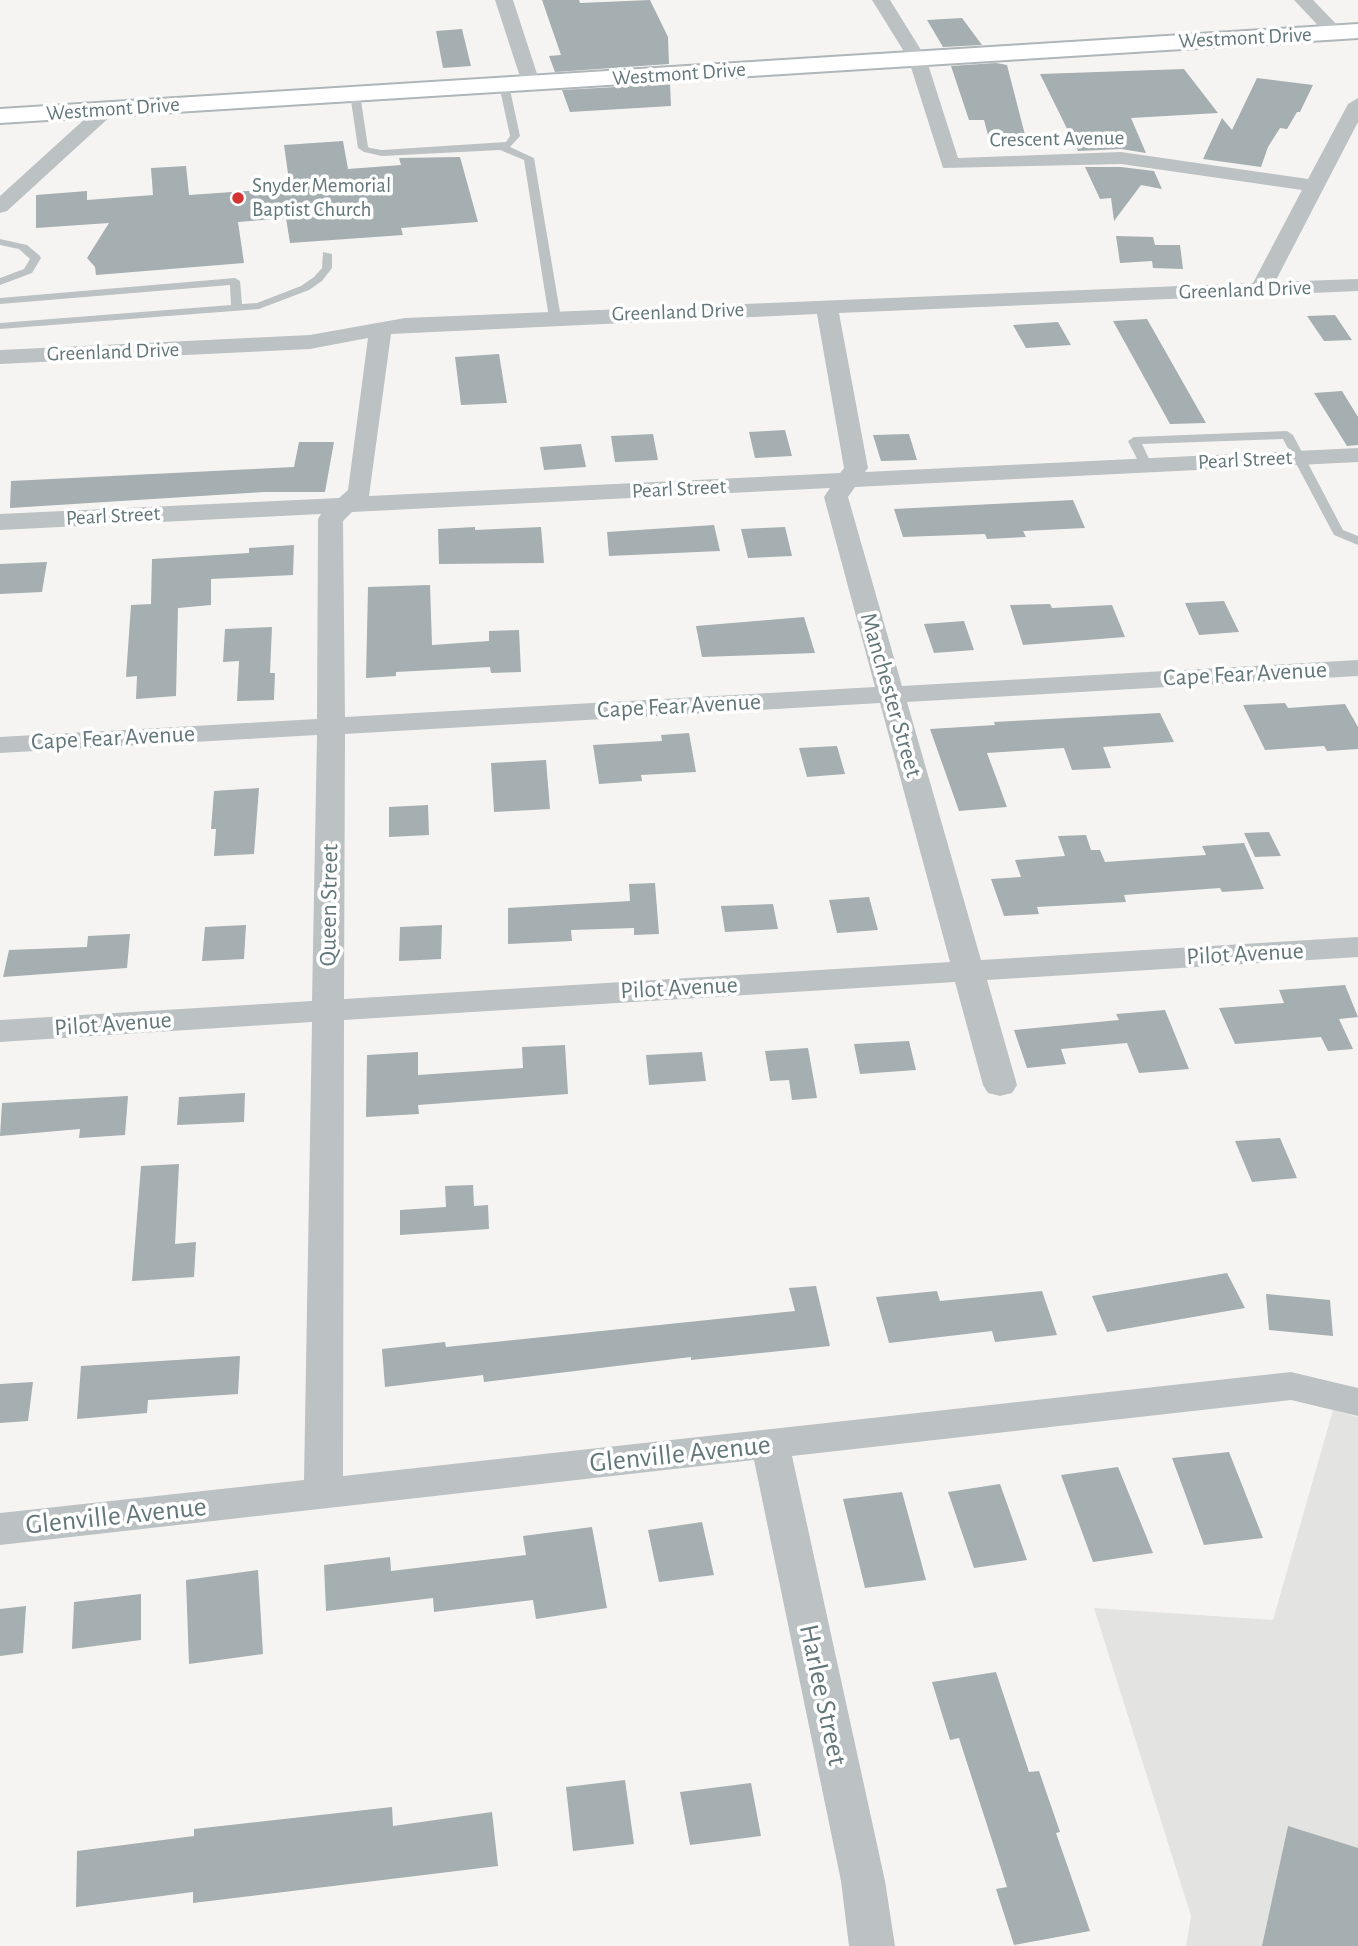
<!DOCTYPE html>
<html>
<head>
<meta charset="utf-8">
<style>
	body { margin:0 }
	canvas { display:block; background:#f5f4f2 }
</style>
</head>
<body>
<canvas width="1358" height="1946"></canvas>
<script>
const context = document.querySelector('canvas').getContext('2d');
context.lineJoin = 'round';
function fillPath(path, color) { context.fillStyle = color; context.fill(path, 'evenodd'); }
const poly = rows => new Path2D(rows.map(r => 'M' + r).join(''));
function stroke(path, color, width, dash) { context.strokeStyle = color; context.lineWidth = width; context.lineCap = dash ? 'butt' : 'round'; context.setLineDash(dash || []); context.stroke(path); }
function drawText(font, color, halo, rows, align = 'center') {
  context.font = font + ' "Alegreya Sans",sans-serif'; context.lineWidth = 7; context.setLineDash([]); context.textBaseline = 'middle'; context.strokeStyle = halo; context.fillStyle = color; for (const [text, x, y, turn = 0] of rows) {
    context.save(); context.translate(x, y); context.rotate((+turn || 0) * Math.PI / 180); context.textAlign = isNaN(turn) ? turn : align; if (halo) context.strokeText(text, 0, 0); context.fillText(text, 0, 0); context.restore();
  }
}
const built = poly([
	[1333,1410,1358,1417,1358,1946,1186,1946,1191,1916,1094,1608,1273,1620]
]);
const building = poly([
	[542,0,579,0,580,3,650,0,668,37,669,64,555,72,549,56,561,55],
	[962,18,982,45,943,47,927,20],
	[462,29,471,66,443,68,436,31],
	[996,63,1007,65,1025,135,988,135,984,120,969,120,951,66],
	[1184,69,1218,113,1131,118,1146,153,1121,149,1078,151,1040,74],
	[1257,78,1313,85,1300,112,1297,112,1287,129,1280,128,1268,147,1261,167,1203,159,1222,118,1232,130],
	[670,84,671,106,570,112,562,90],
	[343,141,348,169,401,165,399,158,460,157,478,222,401,228,403,235,290,243,286,218,238,222,244,263,96,275,95,267,87,258,109,223,36,228,36,195,87,191,87,200,153,195,151,168,186,166,189,195,290,188,284,145],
	[1085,167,1121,167,1154,171,1162,189,1141,185,1114,221,1111,198,1100,199],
	[1116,236,1153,237,1155,245,1180,245,1183,269,1153,268,1152,261,1120,263],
	[1335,315,1352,340,1324,341,1307,316],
	[1147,319,1206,423,1170,424,1113,321],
	[1058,322,1071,345,1026,348,1013,325],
	[499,354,507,403,461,405,455,357],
	[1342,391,1358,417,1358,445,1347,446,1314,393],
	[785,430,792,456,755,458,749,432],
	[653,434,658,460,615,462,611,436],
	[909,434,917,460,881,461,873,435],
	[299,442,334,442,325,492,264,492,10,508,11,481,294,467],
	[581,444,586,467,544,470,540,447],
	[1073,500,1085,528,1023,531,1026,537,987,539,985,534,903,537,894,509],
	[714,525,720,551,609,556,607,532],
	[475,527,475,530,541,527,544,563,439,564,438,529],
	[785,527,792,556,748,558,741,529],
	[294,545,293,575,211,579,211,605,178,608,176,696,136,699,137,676,126,677,131,605,151,604,152,559,249,553,249,548],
	[47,562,42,592,0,594,0,564],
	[430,585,432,645,489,641,489,631,519,630,521,672,491,673,490,667,396,672,396,676,366,678,368,587],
	[1224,601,1239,632,1199,635,1185,603],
	[1050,604,1052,608,1112,605,1125,637,1023,645,1010,605],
	[804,617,815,653,702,657,696,626],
	[964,621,974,650,934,653,924,624],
	[272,627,270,673,275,673,274,700,237,701,239,661,223,662,225,629],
	[1285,703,1288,708,1345,704,1358,727,1358,749,1327,751,1324,746,1265,750,1243,705],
	[1160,713,1174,742,1103,747,1111,768,1072,770,1064,748,987,753,1007,807,959,811,930,729,995,725,994,722],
	[689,733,696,772,641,775,642,781,599,784,593,745,662,741,661,735],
	[837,746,845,774,807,777,799,748],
	[546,760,550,809,494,812,491,763],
	[259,788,254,854,214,856,216,829,211,829,214,791],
	[428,805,429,835,389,837,389,807],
	[1269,832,1281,856,1255,857,1244,833],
	[1086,835,1091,850,1100,850,1105,862,1206,855,1202,846,1244,843,1264,889,1222,892,1220,888,1124,895,1126,902,1037,907,1039,914,1004,916,991,879,1021,877,1015,860,1065,856,1058,836],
	[655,883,659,934,634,935,634,928,571,930,572,941,508,944,508,908,630,901,629,884],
	[869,897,878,930,837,933,829,900],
	[773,904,778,929,725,932,721,906],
	[246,925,244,959,202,961,205,927],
	[442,925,441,959,399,961,400,927],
	[130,934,127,968,3,977,9,950,87,947,88,936],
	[1345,985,1358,1017,1339,1019,1353,1049,1328,1051,1321,1037,1235,1044,1219,1008,1284,1003,1279,990],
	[1165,1010,1189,1069,1139,1073,1127,1043,1061,1049,1066,1064,1027,1068,1014,1030,1119,1020,1116,1014],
	[909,1041,916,1070,860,1074,854,1044],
	[565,1045,568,1094,418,1105,419,1114,366,1117,367,1055,418,1052,418,1075,523,1068,522,1047],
	[808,1048,817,1098,792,1100,789,1080,770,1081,765,1051],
	[702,1052,706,1081,649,1085,646,1055],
	[245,1093,244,1122,177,1125,179,1097],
	[128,1096,125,1135,79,1138,80,1129,0,1136,2,1103],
	[1280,1138,1297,1178,1252,1182,1235,1141],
	[179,1164,175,1244,196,1242,194,1277,132,1281,141,1166],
	[473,1185,474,1206,488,1205,489,1229,400,1235,400,1210,446,1207,445,1186],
	[1227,1273,1245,1308,1107,1332,1092,1296],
	[816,1286,830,1346,691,1360,691,1357,484,1382,483,1375,385,1387,382,1349,445,1342,446,1347,795,1311,789,1288],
	[937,1291,940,1301,1042,1291,1057,1335,995,1342,992,1331,889,1343,876,1297],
	[1266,1294,1330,1300,1333,1336,1269,1330],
	[240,1356,238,1394,148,1400,147,1413,77,1419,81,1366],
	[33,1382,28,1421,0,1423,0,1384],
	[1229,1452,1263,1538,1204,1545,1172,1458],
	[1118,1467,1153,1553,1093,1562,1061,1475],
	[1000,1484,1027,1560,974,1568,948,1492],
	[902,1492,926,1580,865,1588,843,1499],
	[702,1522,714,1575,659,1582,648,1530],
	[592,1527,607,1608,536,1619,533,1600,434,1612,433,1598,326,1611,324,1565,390,1557,391,1571,526,1555,523,1536],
	[258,1570,263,1654,189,1664,186,1580],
	[141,1594,141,1640,72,1649,74,1602],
	[26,1606,23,1653,0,1656,0,1609],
	[996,1672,1029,1772,1039,1771,1060,1832,1056,1833,1090,1931,1014,1945,996,1889,1007,1887,959,1738,950,1740,932,1682],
	[625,1780,634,1844,573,1851,566,1787],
	[751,1783,761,1836,690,1845,680,1792],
	[392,1807,393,1826,492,1812,498,1866,193,1903,193,1892,76,1907,77,1851,194,1836,194,1829],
	[1288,1826,1358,1848,1358,1946,1262,1946]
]);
const lane = poly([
	[504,82,509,85,520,136,510,147,534,158,561,318,555,321,549,318,524,160,500,150,382,156,364,152,358,148,350,94,355,91,360,94,368,147,370,148,382,150,506,142,510,136,499,85,504,82],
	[0,239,27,245,40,256,41,258,32,273,0,285,0,278,24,269,30,259,19,249,0,245,0,239],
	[323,252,332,254,332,268,322,281,309,290,259,309,0,329,0,323,231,305,230,285,0,304,0,298,235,278,240,281,242,304,257,303,301,286,314,277,322,268,323,252],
	[1287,431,1293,435,1343,530,1358,536,1358,545,1334,535,1283,439,1142,444,1152,465,1146,469,1140,465,1128,441,1134,437,1287,431]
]);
const street = poly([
	[495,0,513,0,540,83,538,87,524,87,522,83,495,0],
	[872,0,890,0,926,58,958,158,1121,152,1308,179,1348,104,1358,98,1358,122,1275,282,1358,279,1358,291,839,313,868,468,865,472,1358,448,1358,462,855,487,848,497,902,686,1358,660,1358,676,907,702,981,960,1358,937,1358,957,987,980,1017,1085,1012,1093,1000,1096,988,1093,983,1085,955,982,344,1020,343,1476,1291,1372,1358,1388,1358,1416,1291,1400,792,1456,885,1881,895,1946,849,1946,841,1881,754,1460,0,1545,0,1513,304,1480,312,1022,0,1042,0,1020,312,1001,317,735,0,753,0,737,317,719,318,519,321,514,0,530,0,514,339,498,348,490,368,338,310,349,0,364,0,350,310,335,405,318,1253,283,1302,190,1121,164,943,168,908,58,872,0],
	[817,314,844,468,840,473,369,496,391,334,817,314],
	[830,488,824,497,875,687,345,717,343,521,352,512,830,488],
	[880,703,950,962,344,999,345,734,880,703],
	[1294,0,1313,0,1341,29,1344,33,1341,37,1329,37,1294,0],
	[106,104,116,110,113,114,7,211,0,213,0,196,99,106,106,104]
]);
const secondary = poly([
	[1358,24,1358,38,0,123,0,109,1358,24]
]);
const markers = [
	[238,198,7,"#d43533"]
];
const farStreetnames = [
	["Westmont Drive",1245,38,-3],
	["Westmont Drive",679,74,-4],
	["Westmont Drive",113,109,-4],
	["Crescent Avenue",1057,139,-1],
	["Greenland Drive",1245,290,-2],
	["Greenland Drive",678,312,-2],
	["Greenland Drive",113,352,-2],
	["Pearl Street",1245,460,-3],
	["Pearl Street",679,489,-3],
	["Pearl Street",113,516,-3]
];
const farPoinames = [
	["Snyder Memorial",252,186],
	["Baptist Church",252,210]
];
const streetNames = [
	["Cape Fear Avenue",1245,674,-3],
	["Manchester Street",891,695,74],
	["Cape Fear Avenue",679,706,-3],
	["Cape Fear Avenue",113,738,-3],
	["Queen Street",329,905,-89],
	["Pilot Avenue",1245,954,-3],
	["Pilot Avenue",679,988,-3],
	["Pilot Avenue",113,1024,-4]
];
const nearStreetnames = [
	["Glenville Avenue",680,1454,-6],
	["Glenville Avenue",116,1516,-6],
	["Harlee Street",823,1695,78]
];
fillPath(built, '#e3e4e2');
fillPath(building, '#a5aeb0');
stroke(secondary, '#afb6b8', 4);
fillPath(lane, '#bcc2c3');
fillPath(street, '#bcc2c3');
fillPath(secondary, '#fff');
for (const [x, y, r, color] of markers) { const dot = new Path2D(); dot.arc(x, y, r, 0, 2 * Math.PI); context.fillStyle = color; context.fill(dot); stroke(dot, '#fff', 2.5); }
drawText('21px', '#63767a', '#fff', farStreetnames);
drawText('21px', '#63767a', '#fff', farPoinames, 'left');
drawText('24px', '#63767a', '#fff', streetNames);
drawText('28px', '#63767a', '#fff', nearStreetnames);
</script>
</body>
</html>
